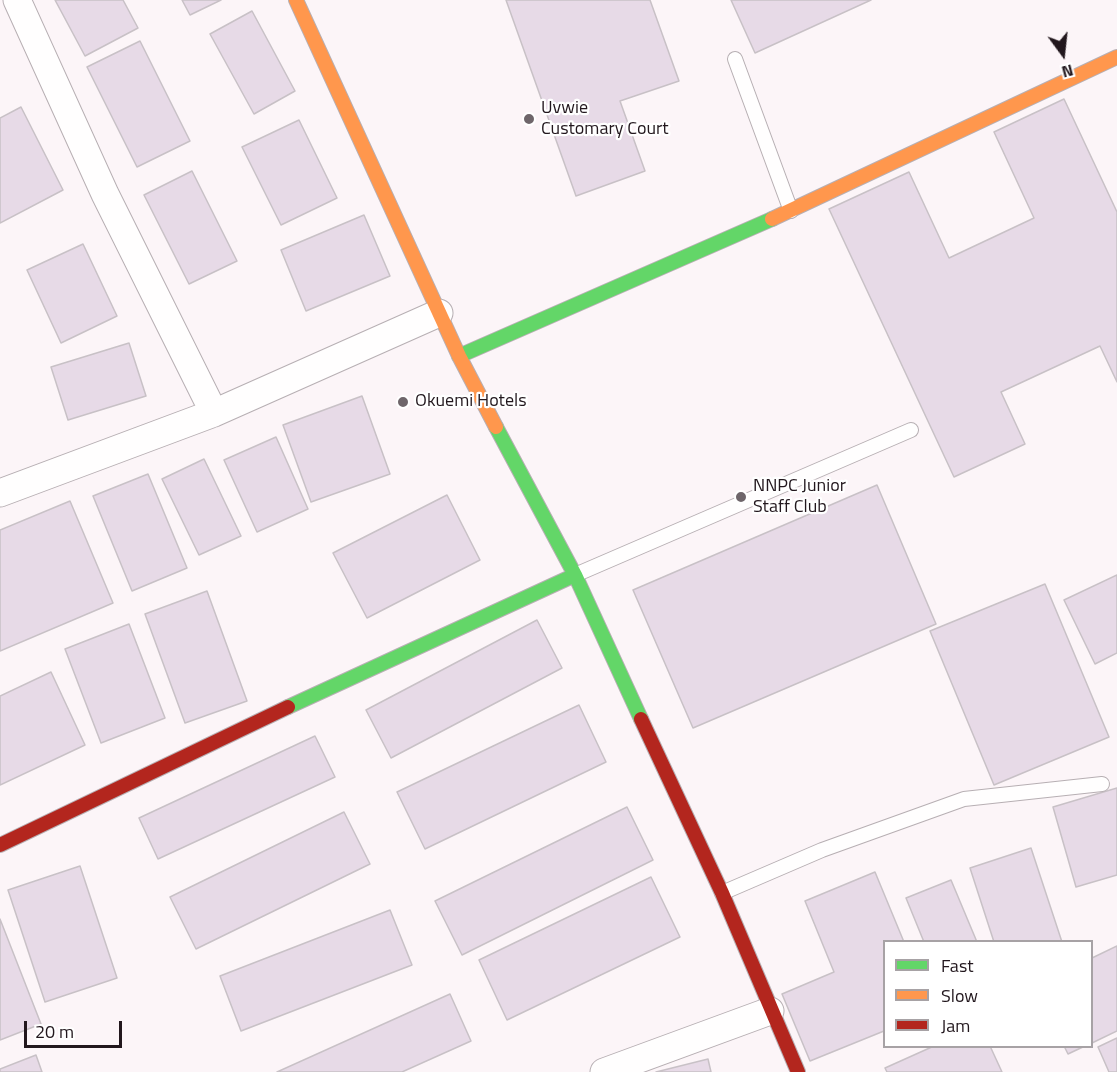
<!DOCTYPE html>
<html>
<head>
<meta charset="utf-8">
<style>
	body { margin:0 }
	#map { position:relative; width:1117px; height:1072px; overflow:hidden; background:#fcf5f8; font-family:"Titillium Web",sans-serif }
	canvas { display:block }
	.legend { position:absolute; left:883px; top:940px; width:210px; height:108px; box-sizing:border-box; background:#fff; border:2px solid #a7a2a5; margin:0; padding:8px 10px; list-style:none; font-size:18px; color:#22171d }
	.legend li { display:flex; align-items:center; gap:12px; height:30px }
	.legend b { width:30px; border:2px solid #a7a2a5 }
	.north { position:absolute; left:1033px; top:24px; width:60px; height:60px; -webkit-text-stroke:4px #fff; paint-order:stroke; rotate:165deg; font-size:16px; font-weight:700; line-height:24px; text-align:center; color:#22171d }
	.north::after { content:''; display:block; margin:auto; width:21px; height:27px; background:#22171d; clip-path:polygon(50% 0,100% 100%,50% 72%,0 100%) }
	.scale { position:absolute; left:24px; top:1021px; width:98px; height:27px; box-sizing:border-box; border:3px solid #22171d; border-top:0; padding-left:8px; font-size:18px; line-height:21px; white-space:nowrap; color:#22171d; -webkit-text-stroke:4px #fff; paint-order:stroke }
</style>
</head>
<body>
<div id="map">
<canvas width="1117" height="1072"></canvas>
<ul class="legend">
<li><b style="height:8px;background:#63d668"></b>Fast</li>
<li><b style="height:8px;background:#ff974d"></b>Slow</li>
<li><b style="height:8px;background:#b3261e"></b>Jam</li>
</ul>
<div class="north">N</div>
<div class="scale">20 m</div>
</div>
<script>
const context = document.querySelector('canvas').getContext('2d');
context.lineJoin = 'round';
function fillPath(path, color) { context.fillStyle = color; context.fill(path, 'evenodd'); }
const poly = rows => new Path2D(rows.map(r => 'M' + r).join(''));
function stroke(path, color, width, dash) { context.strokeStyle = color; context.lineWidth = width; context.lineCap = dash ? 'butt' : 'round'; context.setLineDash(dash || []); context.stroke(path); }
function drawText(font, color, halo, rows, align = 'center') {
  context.font = font + ' "Titillium Web",sans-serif'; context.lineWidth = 4.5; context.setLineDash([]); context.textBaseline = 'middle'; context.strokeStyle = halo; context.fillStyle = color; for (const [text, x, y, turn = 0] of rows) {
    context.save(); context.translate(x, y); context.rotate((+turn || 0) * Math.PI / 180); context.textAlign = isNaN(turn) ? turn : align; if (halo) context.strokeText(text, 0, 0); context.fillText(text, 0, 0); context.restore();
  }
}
const building = poly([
	[55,0,123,0,138,28,85,56,55,0],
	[182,0,221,0,190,15,182,0],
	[506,0,650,0,679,81,620,101,645,171,576,196,506,0],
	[731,0,871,0,755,53,731,0],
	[252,11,295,91,254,114,210,34,252,11],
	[140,41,190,141,137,167,87,67,140,41],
	[1064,99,1117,212,1117,382,1100,346,1001,392,1025,444,954,477,829,209,909,172,949,258,1034,218,994,132,1064,99],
	[21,107,63,190,0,223,0,118,21,107],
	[299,120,337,198,281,225,242,147,299,120],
	[192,171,237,261,189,284,144,195,192,171],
	[364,215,390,276,306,311,281,250,364,215],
	[83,244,117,316,61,343,27,270,83,244],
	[129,343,146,396,68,420,51,367,129,343],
	[362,396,390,474,311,502,283,425,362,396],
	[276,437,308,509,257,532,224,460,276,437],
	[204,459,241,536,199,555,162,479,204,459],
	[148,474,187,568,132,591,93,496,148,474],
	[877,485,936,624,693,728,633,590,877,485],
	[447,495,480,560,367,618,333,553,447,495],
	[70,501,113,603,0,651,0,530,70,501],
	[1117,575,1117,653,1095,664,1064,600,1117,575],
	[1045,584,1109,737,994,785,930,631,1045,584],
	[207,591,247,701,185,723,145,614,207,591],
	[537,620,562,668,391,758,366,710,537,620],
	[129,624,165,718,101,743,65,649,129,624],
	[51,672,85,745,0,785,0,696,51,672],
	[579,705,606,762,425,849,397,792,579,705],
	[315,736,335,777,158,859,139,818,315,736],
	[1117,788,1117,875,1076,887,1053,807,1117,788],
	[627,807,653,860,462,955,435,901,627,807],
	[344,812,370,864,196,949,170,897,344,812],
	[1031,848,1062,942,994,942,970,868,1031,848],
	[80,866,117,978,45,1002,8,890,80,866],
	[875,872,904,942,884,942,884,1031,810,1061,782,994,834,972,805,901,875,872],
	[651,877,680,937,507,1020,479,960,651,877],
	[951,880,977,942,924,942,906,898,951,880],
	[390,910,412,965,241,1031,220,976,390,910],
	[0,919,41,1024,0,1040,0,919],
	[1117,946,1117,1031,1092,1043,1092,958,1117,946],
	[450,994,471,1041,402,1072,277,1072,450,994],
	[1117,1038,1117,1072,1109,1072,1098,1047,1117,1038],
	[934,1046,990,1046,1002,1072,887,1072,885,1068,934,1046],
	[1064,1046,1085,1046,1068,1054,1064,1046],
	[36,1055,42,1072,0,1072,0,1069,36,1055],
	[708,1059,711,1072,656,1072,708,1059]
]);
const lane = poly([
	[735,59,791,211],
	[575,575,911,430],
	[722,893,822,850,964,799,1102,784]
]);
const street = poly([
	[17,0,105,194,214,413],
	[0,493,214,413,439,313],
	[604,1072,770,1011]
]);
const fast = poly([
	[459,356,772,219],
	[496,427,575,575,641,719],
	[288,707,575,575]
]);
const slow = poly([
	[296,0,459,356,496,427],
	[772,219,1117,57]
]);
const jam = poly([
	[641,719,722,893,798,1072],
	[0,845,288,707]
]);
const markers = [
	[529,119,6,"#6e656a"],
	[403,402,6,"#6e656a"],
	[741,497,6,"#6e656a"]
];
const poiNames = [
	["Uvwie",541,109],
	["Customary Court",541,130],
	["Okuemi Hotels",415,402],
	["NNPC Junior",753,487],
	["Staff Club",753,508]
];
fillPath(building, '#e7dae7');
stroke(building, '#c8c1c6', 1.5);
stroke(lane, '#b7afb3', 16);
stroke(street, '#b7afb3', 29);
stroke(fast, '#b7afb3', 16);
stroke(slow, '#b7afb3', 16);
stroke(jam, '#b7afb3', 16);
stroke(lane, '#fffefe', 14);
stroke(street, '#fffefe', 27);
stroke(fast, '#63d668', 14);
stroke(slow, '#ff974d', 14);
stroke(jam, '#b3261e', 14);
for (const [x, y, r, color] of markers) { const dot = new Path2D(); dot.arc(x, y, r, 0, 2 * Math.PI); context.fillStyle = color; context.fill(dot); stroke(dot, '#fff', 2); }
drawText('18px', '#22171d', '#fff', poiNames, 'left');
</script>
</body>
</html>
